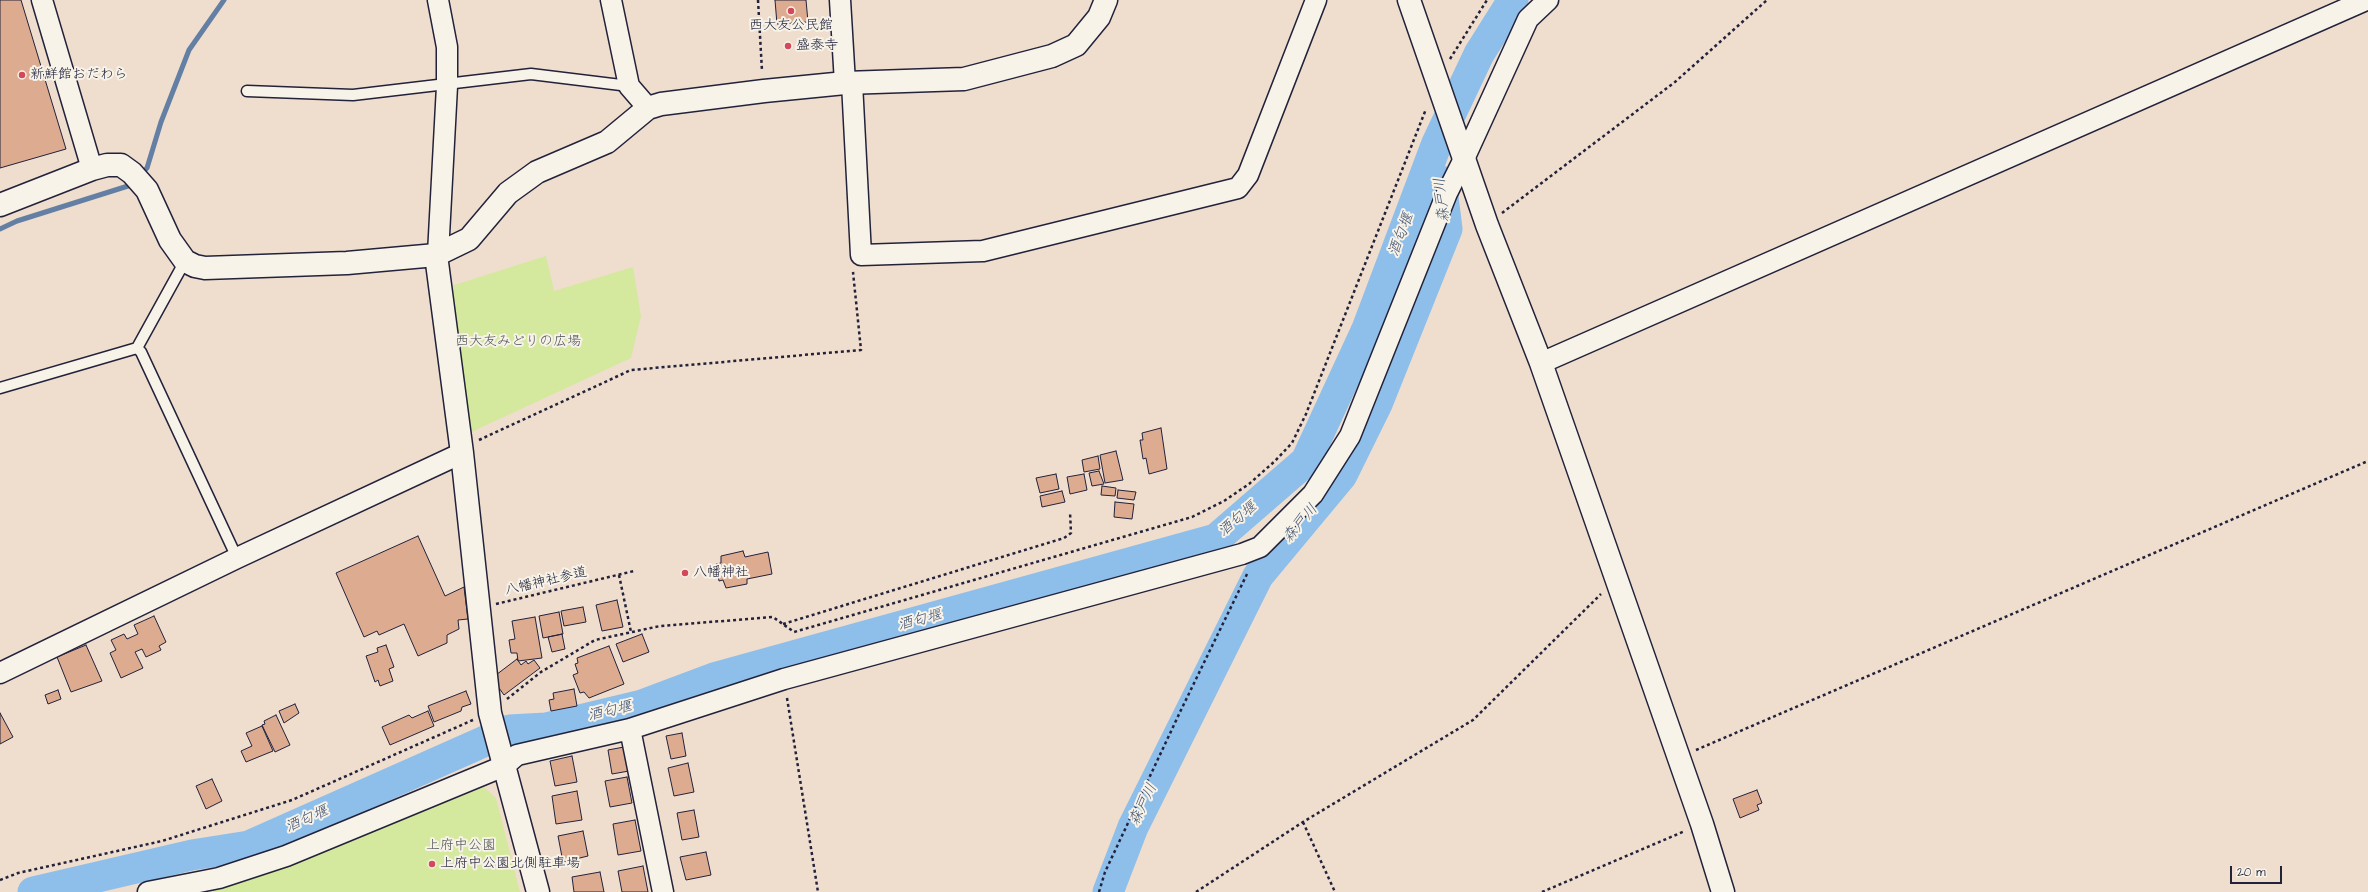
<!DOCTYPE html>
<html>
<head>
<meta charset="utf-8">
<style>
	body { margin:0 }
	#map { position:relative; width:2368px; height:892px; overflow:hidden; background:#efddce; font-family:"Architects Daughter",sans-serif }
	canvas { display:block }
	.scale { position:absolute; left:2230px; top:866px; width:52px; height:18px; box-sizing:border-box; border:2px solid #22223b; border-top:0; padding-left:5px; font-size:12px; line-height:14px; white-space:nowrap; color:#22223b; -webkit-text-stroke:3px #f7f3e8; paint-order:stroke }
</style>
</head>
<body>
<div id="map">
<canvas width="2368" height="892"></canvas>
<div class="scale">20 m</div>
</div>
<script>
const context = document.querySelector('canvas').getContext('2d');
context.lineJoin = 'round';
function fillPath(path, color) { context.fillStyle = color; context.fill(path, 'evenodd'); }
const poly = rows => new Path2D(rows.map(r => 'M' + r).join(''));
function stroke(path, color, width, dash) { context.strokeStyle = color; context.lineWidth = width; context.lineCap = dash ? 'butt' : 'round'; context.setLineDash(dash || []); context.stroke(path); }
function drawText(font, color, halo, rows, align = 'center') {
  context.font = font + ' "Architects Daughter","Klee One",sans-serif'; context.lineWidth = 4; context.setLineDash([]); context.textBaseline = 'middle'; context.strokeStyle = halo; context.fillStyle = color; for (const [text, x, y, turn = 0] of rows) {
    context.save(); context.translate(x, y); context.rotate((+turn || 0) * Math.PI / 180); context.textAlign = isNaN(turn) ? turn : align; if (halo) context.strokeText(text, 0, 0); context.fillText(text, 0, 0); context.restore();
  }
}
const green = poly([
	[546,256,554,291,633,267,641,316,631,358,467,434,448,287],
	[484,787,496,798,520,892,186,892,267,874]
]);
const stream = poly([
	[140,175,147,168,161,122,189,50,224,0],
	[0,229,17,221,128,186,132,182]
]);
const river = poly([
	[33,892,192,855,249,846,510,730,546,728,642,705,714,678,1216,539,1306,461,1367,329,1437,143,1479,54,1513,0],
	[1108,892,1133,827,1258,576,1342,475,1377,404,1447,229,1441,181]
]);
const building = poly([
	[0,0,21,0,66,149,0,168,0,0],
	[775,0,806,0,808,22,777,24,775,0],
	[1161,428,1167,469,1149,474,1146,458,1143,459,1140,440,1143,440,1142,433,1161,428],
	[1116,451,1123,480,1105,483,1100,455,1116,451],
	[1098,456,1100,469,1084,472,1082,460,1098,456],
	[1099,471,1104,484,1092,486,1089,473,1099,471],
	[1056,474,1059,489,1040,493,1036,478,1056,474],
	[1084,474,1087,490,1070,494,1067,477,1084,474],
	[1102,486,1116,488,1115,496,1101,495,1102,486],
	[1118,490,1136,492,1134,500,1117,498,1118,490],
	[1062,491,1065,502,1042,507,1040,496,1062,491],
	[1115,502,1134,504,1132,519,1114,517,1115,502],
	[418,536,445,596,464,587,468,619,458,620,459,629,447,635,447,643,418,656,404,624,379,635,377,631,364,637,336,573,418,536],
	[743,551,745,557,768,552,772,574,747,579,747,584,726,588,723,580,719,581,716,564,721,563,721,556,743,551],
	[617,600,623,627,602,631,596,605,617,600],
	[583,607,586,622,564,626,561,611,583,607],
	[559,612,563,634,543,638,539,616,559,612],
	[154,616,166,642,159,646,161,650,146,657,142,649,135,652,143,668,121,678,110,653,116,650,111,640,124,634,127,639,138,634,134,625,154,616],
	[535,617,542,658,518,661,517,653,511,653,509,640,515,639,512,621,535,617],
	[562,634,565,649,552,652,548,637,562,634],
	[642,634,649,652,623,662,616,644,642,634],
	[86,645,102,681,71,692,57,657,86,645],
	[386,645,394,667,389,669,393,681,380,686,378,680,375,682,366,656,378,652,377,648,386,645],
	[609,646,624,684,589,698,584,692,580,693,573,675,578,673,575,664,578,663,577,658,609,646],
	[517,659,521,665,526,661,528,664,534,660,540,668,504,695,492,678,517,659],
	[574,689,577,706,551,711,549,700,554,699,553,693,574,689],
	[58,690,61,699,48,704,45,695,58,690],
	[466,691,471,704,462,707,461,711,434,722,428,706,466,691],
	[295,704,299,713,284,723,279,711,295,704],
	[428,711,434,726,390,745,382,727,409,715,412,718,428,711],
	[0,713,13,737,0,744,0,713],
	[276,715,290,745,275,752,262,725,265,724,264,721,276,715],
	[262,726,273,751,246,762,241,751,252,746,246,733,262,726],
	[682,733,686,756,671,759,666,736,682,733],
	[624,747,629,771,612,774,608,750,624,747],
	[572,756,577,782,555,786,550,761,572,756],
	[688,763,694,792,674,796,668,768,688,763],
	[627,777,632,803,610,807,605,781,627,777],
	[212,779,222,801,206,809,196,786,212,779],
	[1757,790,1762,803,1757,805,1759,810,1740,818,1733,799,1757,790],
	[577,791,582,820,556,824,552,796,577,791],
	[694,810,699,837,682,840,677,813,694,810],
	[635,820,641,851,618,855,613,824,635,820],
	[583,831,588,856,563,862,558,836,583,831],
	[706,852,711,875,686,880,680,857,706,852],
	[643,866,648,892,622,892,618,871,643,866],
	[600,872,604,892,574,892,572,877,600,872]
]);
const path = poly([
	[758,0,762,71],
	[1450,59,1487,0],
	[1502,213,1675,82,1767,0],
	[479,440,631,370,861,350,853,272],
	[619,575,631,632],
	[496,604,634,571],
	[783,624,1064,538,1071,533,1070,512],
	[787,698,818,892],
	[507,699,541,672,595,640,660,626,773,617,794,632,1192,517,1224,501,1249,484,1275,461,1292,443,1306,414,1426,109],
	[1696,750,2368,461],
	[1303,822,1335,892],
	[0,880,18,873,162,841,292,800,473,720],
	[1099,892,1105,872,1181,710,1248,572],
	[1196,892,1303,822,1473,720,1601,594],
	[1542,892,1685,831]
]);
const service = poly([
	[247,91,353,95,531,74,629,86],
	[137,348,185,261],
	[0,388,137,348,141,352,237,558]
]);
const minor = poly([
	[42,0,92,169],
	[611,0,629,86,648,108],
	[840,0,845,83],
	[852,83,861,255,983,251,1238,188,1248,175,1316,0],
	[438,254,447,86,447,47,438,0],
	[1541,363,2366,0],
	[0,673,237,558,462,453],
	[630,729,663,892],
	[148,892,219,878,286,856,504,766,517,755,630,729,784,679,1242,554,1260,547,1313,494,1350,436,1447,193,1464,159,1528,19,1548,0]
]);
const tertiary = poly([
	[1409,0,1487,225,1541,363,1702,824,1723,892],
	[0,205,92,169,107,165,121,165,132,173,147,190,170,240,185,261,195,266,205,268,347,263,436,255,469,239,508,193,537,172,607,142,648,108,661,104,764,91,845,83,964,79,1052,56,1076,45,1099,17,1106,0],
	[436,255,462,453,490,713,538,892]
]);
const markers = [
	[791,11,4,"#d1495b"],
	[788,46,4,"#d1495b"],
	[22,75,4,"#d1495b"],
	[685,573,4,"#d1495b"],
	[432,864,4,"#d1495b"]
];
const poiNames = [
	["西大友公民館",791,26,"center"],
	["盛泰寺",796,46],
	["新鮮館おだわら",30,75],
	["八幡神社",693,573],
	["上府中公園北側駐車場",440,864]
];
const parkNames = [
	["西大友みどりの広場",518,342],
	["上府中公園",461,846]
];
const streetNames = [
	["八幡神社参道",546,582,-13]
];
const waterNames = [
	["森戸川",1443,200,-96],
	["酒匂堰",1402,235,-69],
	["酒匂堰",1238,520,-40],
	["森戸川",1301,524,-50],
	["酒匂堰",920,621,-15],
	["酒匂堰",610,712,-13],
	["森戸川",1144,805,-64],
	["酒匂堰",307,820,-24]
];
fillPath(green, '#d4e99d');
stroke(stream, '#6380a4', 5);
stroke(river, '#8ebfea', 31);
fillPath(building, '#ddab90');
stroke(building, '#22223b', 1);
stroke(service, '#22223b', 13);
stroke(minor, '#22223b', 23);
stroke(tertiary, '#22223b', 25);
stroke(path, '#22223b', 2.5, [3, 3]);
stroke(service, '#f7f3e8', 10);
stroke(minor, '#f7f3e8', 20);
stroke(tertiary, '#f7f3e8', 22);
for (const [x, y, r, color] of markers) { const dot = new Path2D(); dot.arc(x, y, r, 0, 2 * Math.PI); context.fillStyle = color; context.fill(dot); stroke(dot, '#f7f3e8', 1.5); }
drawText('14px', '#22223b', '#f7f3e8', poiNames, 'left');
drawText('14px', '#4e5454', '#f7f3e8', parkNames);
drawText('14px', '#22223b', '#f7f3e8', streetNames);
drawText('italic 15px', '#425170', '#f7f3e8', waterNames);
</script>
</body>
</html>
